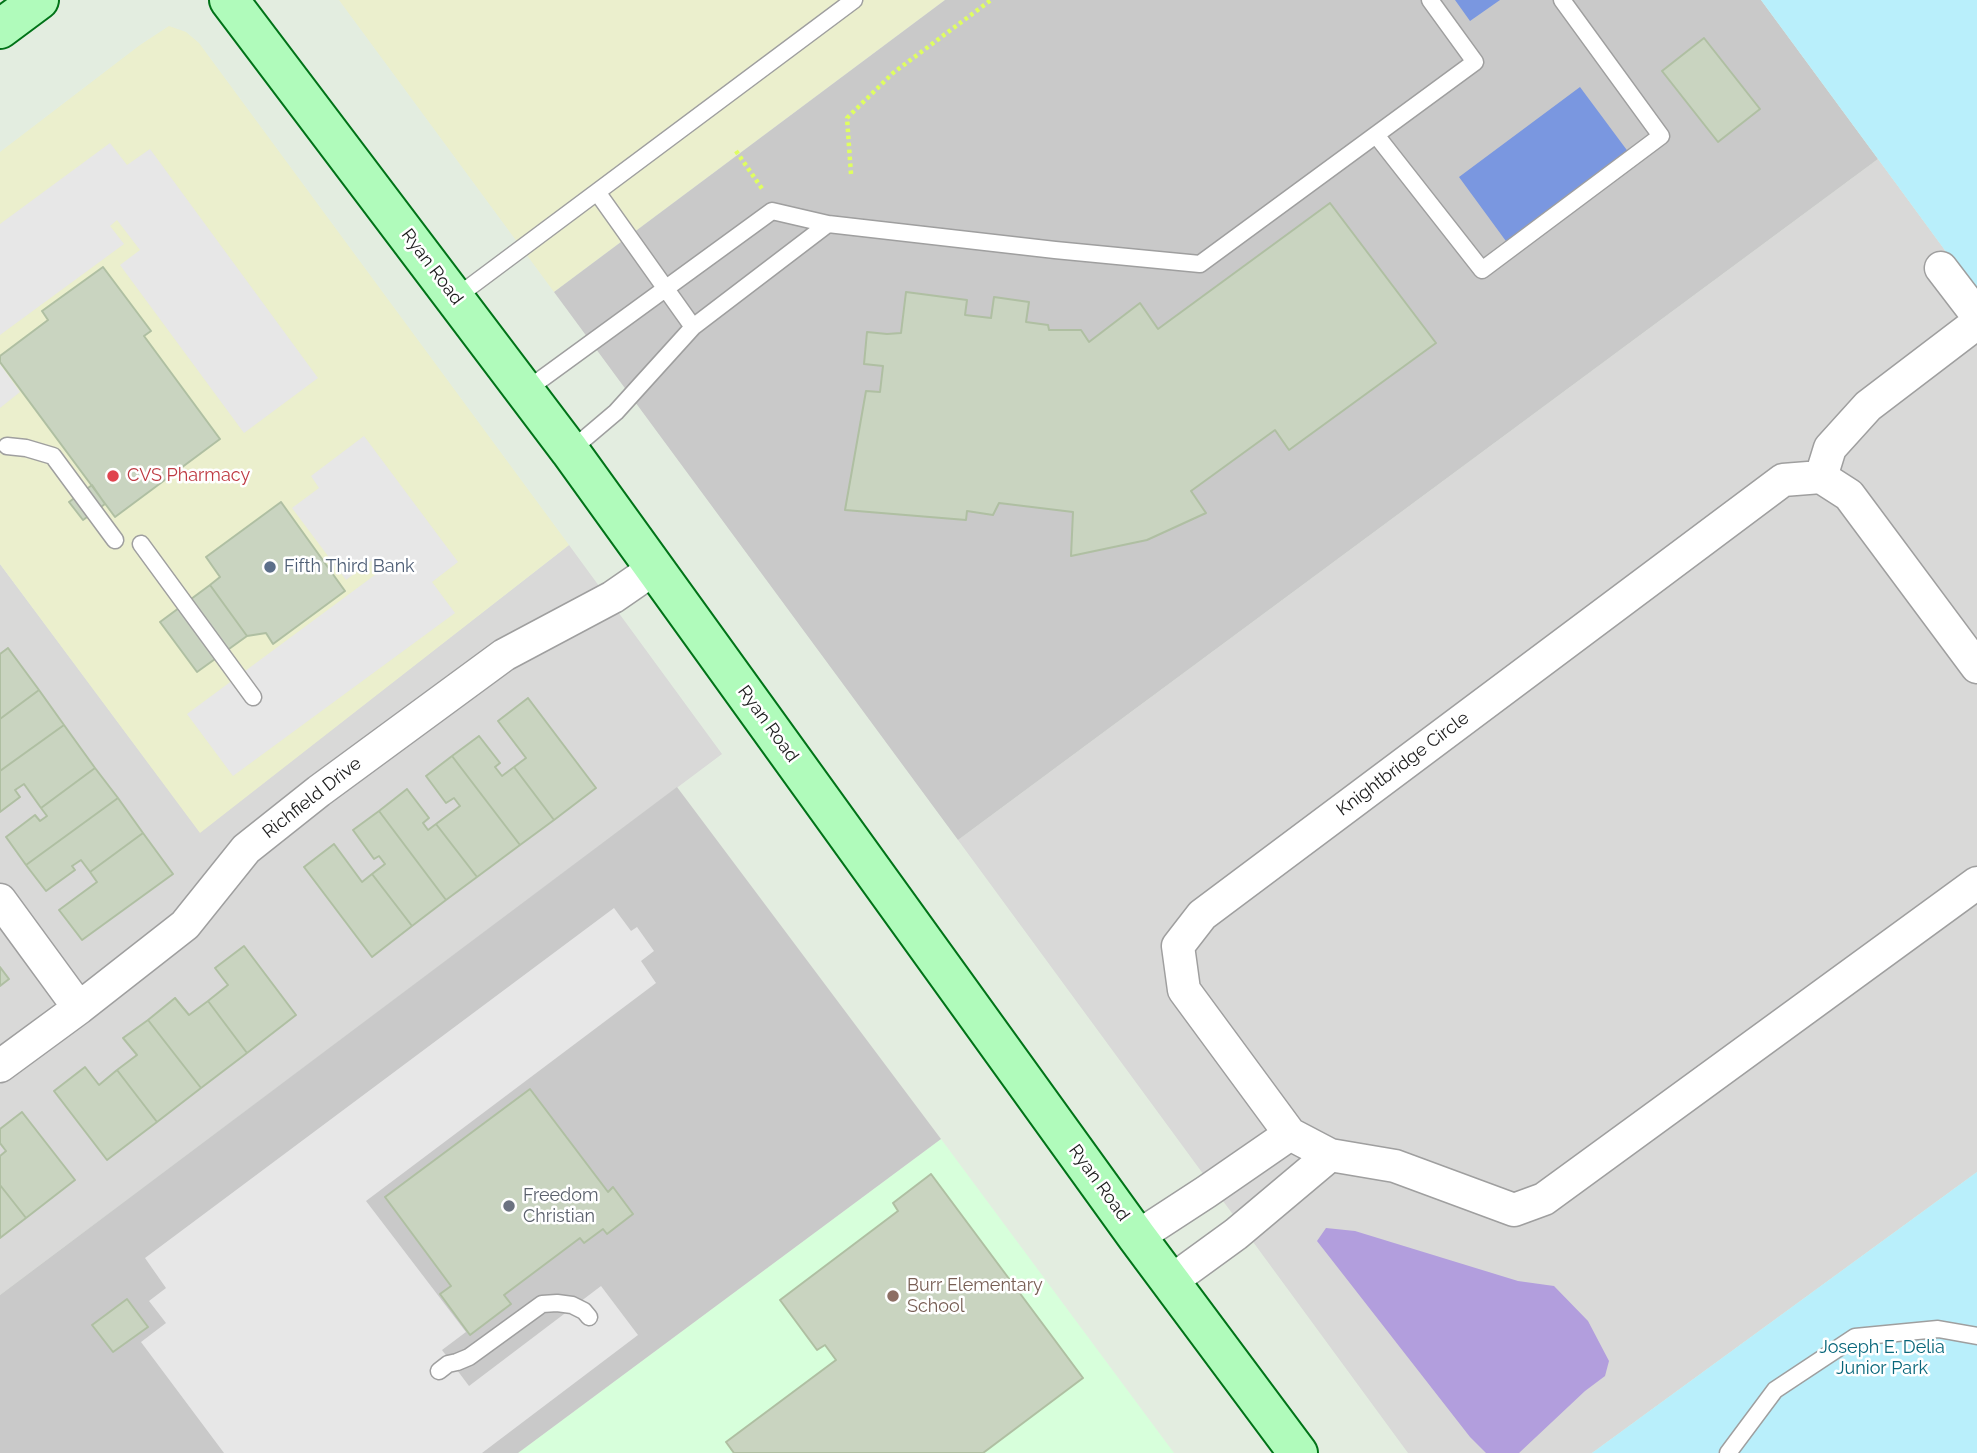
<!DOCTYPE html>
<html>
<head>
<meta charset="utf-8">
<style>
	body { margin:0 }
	canvas { display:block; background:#e3ede0 }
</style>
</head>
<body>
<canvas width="1977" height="1453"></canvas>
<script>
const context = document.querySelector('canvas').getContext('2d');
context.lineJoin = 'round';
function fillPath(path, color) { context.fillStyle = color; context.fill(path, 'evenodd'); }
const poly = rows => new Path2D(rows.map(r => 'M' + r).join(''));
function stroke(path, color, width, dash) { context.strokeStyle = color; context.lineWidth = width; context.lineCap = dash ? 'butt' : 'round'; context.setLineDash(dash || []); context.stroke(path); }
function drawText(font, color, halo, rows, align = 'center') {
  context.font = font + ' Raleway,sans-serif'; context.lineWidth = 5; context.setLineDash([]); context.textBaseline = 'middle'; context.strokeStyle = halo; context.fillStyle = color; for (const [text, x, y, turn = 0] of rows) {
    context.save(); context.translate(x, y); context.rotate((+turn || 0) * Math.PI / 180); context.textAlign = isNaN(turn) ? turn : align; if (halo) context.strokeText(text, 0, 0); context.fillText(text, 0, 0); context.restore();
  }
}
const residential = poly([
	[1878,159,1977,294,1977,1172,1592,1453,1408,1453,958,840],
	[569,545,722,754,0,1295,0,564,200,832]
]);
const commercial = poly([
	[339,0,945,0,554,292],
	[169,26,186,32,199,43,569,545,200,833,0,564,0,152,140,45]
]);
const education = poly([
	[941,1139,1174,1453,518,1453]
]);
const religious = poly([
	[945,0,1761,0,1878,159,958,840,554,292],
	[677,787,941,1139,518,1453,0,1453,0,1295]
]);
const park = poly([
	[1761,0,1977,0,1977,294,1878,159],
	[1977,1172,1977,1453,1592,1453]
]);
const pitch = poly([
	[1455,0,1500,0,1470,21],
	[1580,87,1632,157,1511,248,1459,177]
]);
const parking = poly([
	[110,143,127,165,150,149,318,378,244,433,120,265,140,250,117,220,110,226,124,244,0,335,0,224],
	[0,364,20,392,0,408],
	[364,436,458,562,432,582,455,613,233,776,187,714,383,569,375,558,346,580,292,508,319,488,311,476],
	[614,908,631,931,637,927,654,951,641,961,656,983,366,1201,466,1332,442,1350,469,1386,601,1286,638,1335,482,1453,224,1453,141,1342,166,1323,149,1301,166,1288,145,1258]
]);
const water = poly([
	[1326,1228,1355,1231,1518,1281,1554,1286,1588,1321,1609,1361,1605,1376,1585,1391,1519,1453,1486,1453,1470,1437,1317,1241]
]);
const building = poly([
	[1704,38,1760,109,1718,142,1662,71,1704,38],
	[1330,203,1436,343,1289,450,1275,430,1191,491,1206,513,1147,540,1071,556,1073,512,999,503,993,515,967,511,966,520,845,510,866,391,880,392,883,366,864,364,867,332,887,334,901,333,906,292,967,300,965,315,991,318,994,297,1029,302,1026,322,1048,325,1049,330,1081,330,1089,342,1140,303,1158,329,1330,203],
	[103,267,151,331,144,336,220,439,115,517,0,362,0,356,48,320,42,311,103,267],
	[92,485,105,504,83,520,69,502,92,485],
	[281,502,345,591,273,644,266,633,247,636,210,585,220,577,206,557,281,502],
	[210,585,247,636,197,672,160,622,210,585],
	[8,648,39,690,0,719,0,654,8,648],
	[39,690,64,725,0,771,0,719,39,690],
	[528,698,596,788,554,820,514,767,526,758,498,721,528,698],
	[64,725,95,768,41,808,24,784,15,790,20,797,0,812,0,771,64,725],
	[479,736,500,763,495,767,502,776,514,767,554,820,520,845,452,756,479,736],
	[452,756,520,845,477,877,436,824,460,806,454,798,446,803,426,776,452,756],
	[95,768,118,798,26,865,6,837,35,815,40,821,47,816,41,808,95,768],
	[407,789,429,818,423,823,428,830,436,824,477,877,446,900,379,811,407,789],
	[118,798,143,833,90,872,81,860,72,866,75,870,46,891,26,865,118,798],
	[379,811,446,900,412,926,372,874,385,864,379,856,374,859,353,830,379,811],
	[143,833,173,874,82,940,59,910,97,882,90,872,143,833],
	[334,844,362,882,372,874,412,926,372,957,304,867,334,844],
	[244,946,296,1015,247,1053,208,1001,228,985,215,968,244,946],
	[0,967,9,979,0,986,0,967],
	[175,998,189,1015,208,1001,247,1053,201,1088,148,1020,175,998],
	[148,1020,201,1088,157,1122,117,1070,137,1055,123,1038,148,1020],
	[85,1067,99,1085,117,1070,157,1122,107,1160,54,1091,85,1067],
	[530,1089,608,1192,613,1187,633,1214,607,1234,603,1229,584,1243,580,1238,504,1295,511,1304,470,1335,440,1294,451,1286,385,1197,530,1089],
	[22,1112,75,1180,26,1218,0,1185,0,1156,6,1151,0,1143,0,1129,22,1112],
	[931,1174,1083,1378,983,1453,734,1453,726,1442,836,1360,825,1345,817,1350,780,1300,898,1211,893,1203,931,1174],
	[0,1185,26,1218,0,1238,0,1185],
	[127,1299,148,1327,113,1352,92,1325,127,1299]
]);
const path = poly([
	[736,151,763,190],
	[851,174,847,118,893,73,991,0]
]);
const service = poly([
	[1376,135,1482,270,1661,136,1562,0],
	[597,192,693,327],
	[455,298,854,0],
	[525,391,772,211,828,224,1055,250,1200,264,1475,62,1430,0],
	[7,446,26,448,53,456,115,540],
	[570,451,616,412,693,327,828,224],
	[141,544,253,697],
	[439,1371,448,1364,457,1362,469,1357,542,1304,557,1303,572,1305,584,1311,589,1317],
	[1728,1453,1775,1390,1855,1337,1938,1329,1977,1336]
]);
const minor = poly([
	[1941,268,1977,315],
	[1821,477,1830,448,1868,406,1977,323],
	[1977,667,1849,495,1821,477,1783,480,1202,915,1178,946,1184,990,1290,1134,1330,1155,1395,1166,1514,1210,1544,1199,1977,883],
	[0,900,79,1008],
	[0,1066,79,1008,185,925,246,849,319,791,504,655,613,597,655,568],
	[1137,1237,1206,1192,1290,1134],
	[1170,1282,1236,1234,1330,1155]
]);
const secondary = poly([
	[229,0,570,451,1137,1237,1298,1453],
	[0,29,39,0]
]);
const markers = [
	[113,476,7,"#e0444e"],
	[270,567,7,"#5c6f8a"],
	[509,1206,7,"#6b7280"],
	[893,1296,7,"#8d6e63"]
];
const streetNames = [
	["Ryan Road",432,267,53],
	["Ryan Road",768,724,54],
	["Knightbridge Circle",1403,764,-37],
	["Richfield Drive",312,798,-38],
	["Ryan Road",1099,1183,54]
];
const healthNames = [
	["CVS Pharmacy",127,476]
];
const serviceNames = [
	["Fifth Third Bank",284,567]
];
const worshipNames = [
	["Freedom",523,1196],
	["Christian",523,1217]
];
const educationNames = [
	["Burr Elementary",907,1286],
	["School",907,1307]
];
const parkNames = [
	["Joseph E. Delia",1882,1348],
	["Junior Park",1882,1369]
];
fillPath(residential, '#d9d9d8');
fillPath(commercial, '#ebefcd');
fillPath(education, '#d7ffdb');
fillPath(religious, '#c9c9c9');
fillPath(park, '#b9effb');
fillPath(pitch, '#7a97e0');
fillPath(parking, '#e7e7e7');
fillPath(water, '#b29edd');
fillPath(building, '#c9d4c0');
stroke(building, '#afbfa2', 2);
stroke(service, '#9f9f9f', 19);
stroke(minor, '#9f9f9f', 35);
stroke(secondary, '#017318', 42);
stroke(path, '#dffe60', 4.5, [3.5, 3.5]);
stroke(service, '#fff', 16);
stroke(minor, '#fff', 32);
stroke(secondary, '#b0fbbb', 38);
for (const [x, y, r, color] of markers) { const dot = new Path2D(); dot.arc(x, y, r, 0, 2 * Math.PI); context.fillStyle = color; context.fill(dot); stroke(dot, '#fff', 2.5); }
drawText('18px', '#1b1b1b', '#fff', streetNames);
drawText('18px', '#be3a42', '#fff', healthNames, 'left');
drawText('18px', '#4e5e75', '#fff', serviceNames, 'left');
drawText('18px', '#5b616d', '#fff', worshipNames, 'left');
drawText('18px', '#785e54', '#fff', educationNames, 'left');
drawText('18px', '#07667a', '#fff', parkNames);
</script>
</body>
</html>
